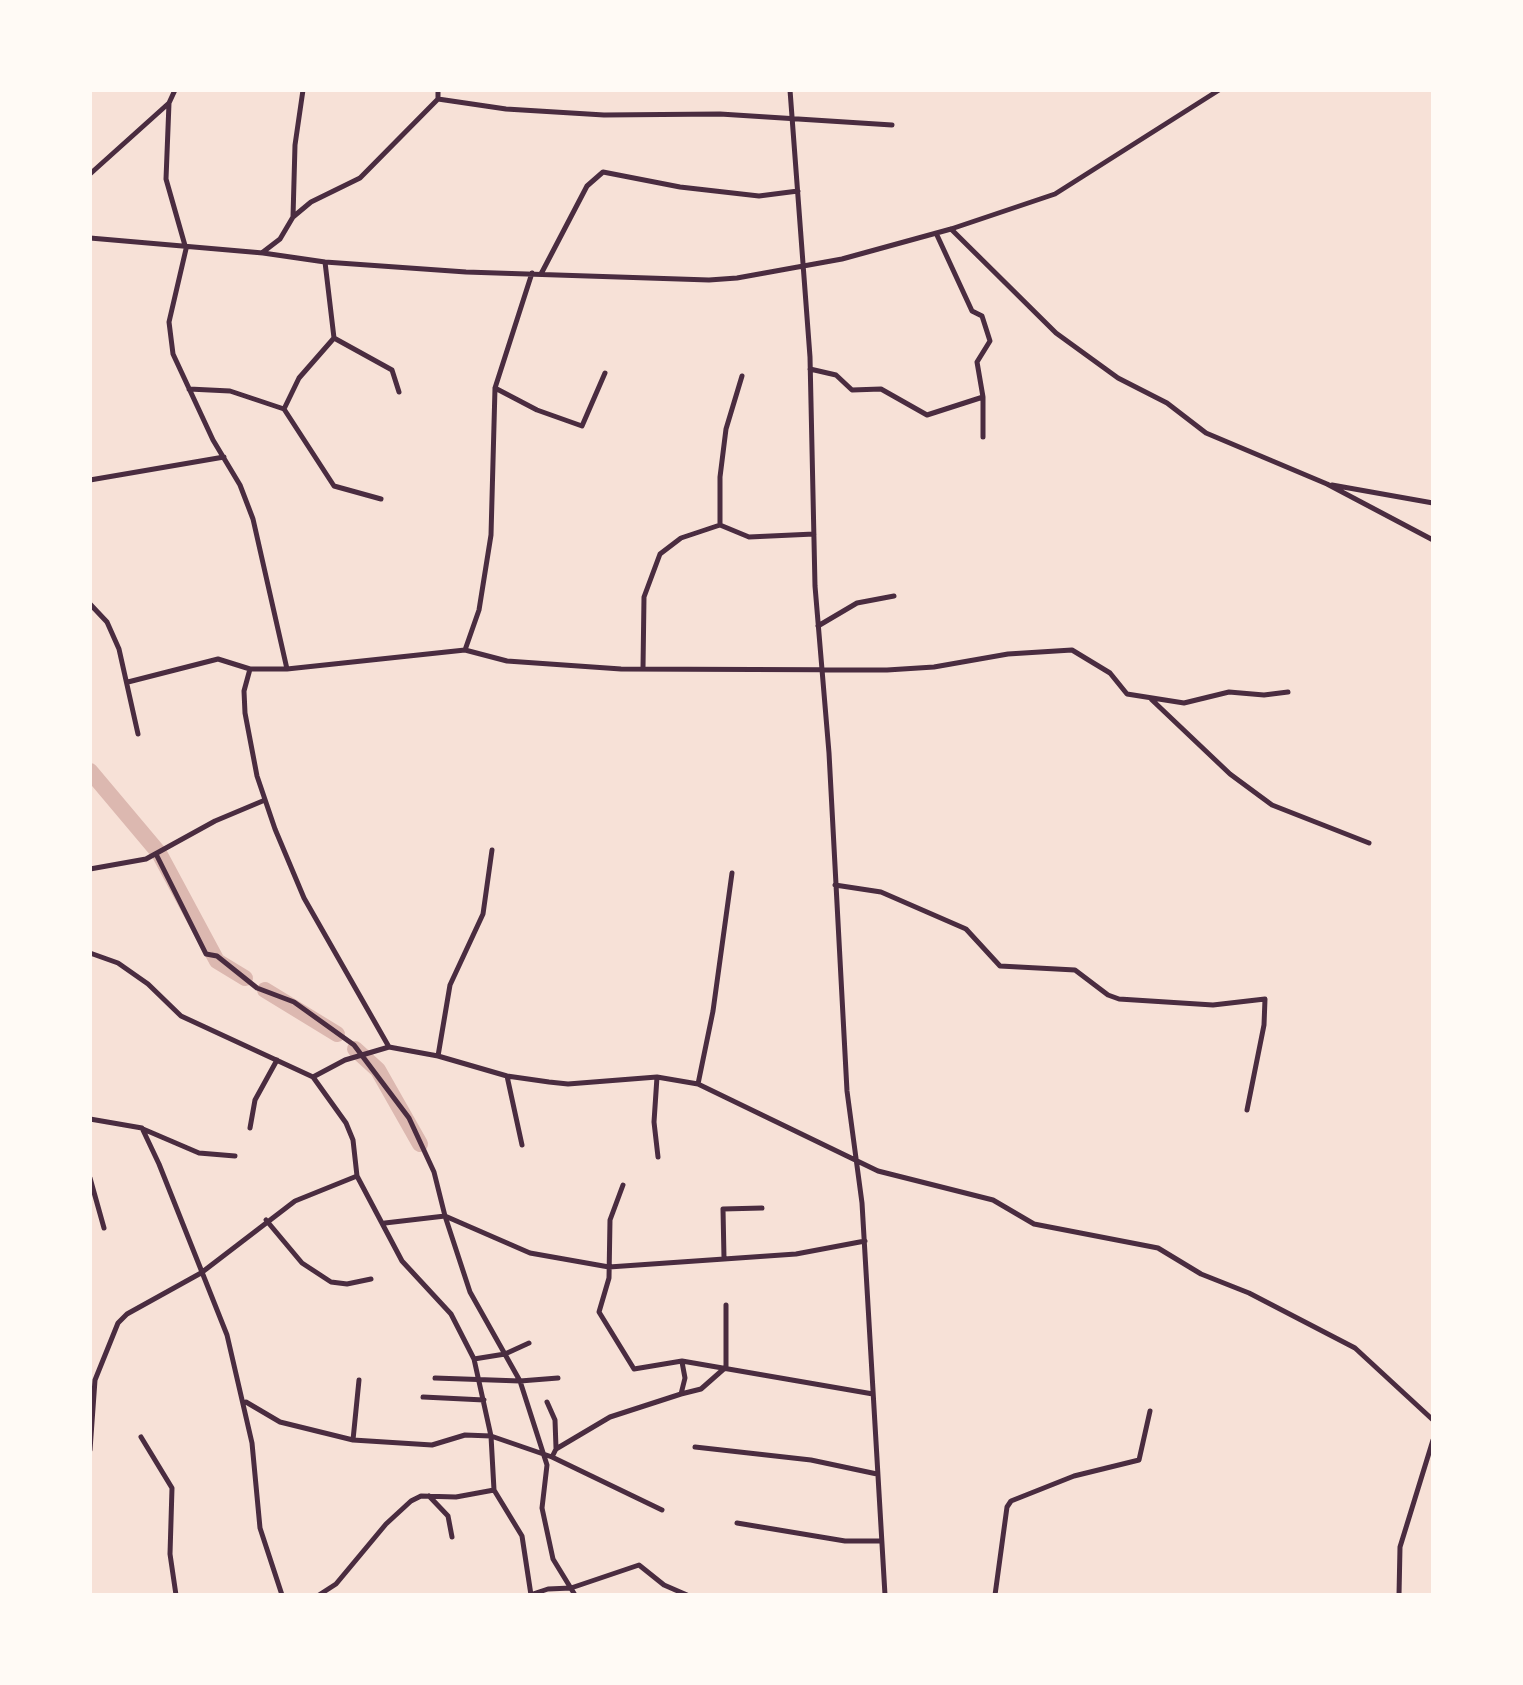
<!DOCTYPE html>
<html>
<head>
<meta charset="utf-8">
<style>
	body { margin:0 }
	#map { position:relative; width:1523px; height:1685px; overflow:hidden; background:#f7e1d7; font-family:"Noto Sans",sans-serif }
	canvas { display:block }
	.frame { position:absolute; inset:0; border:92px solid #fffaf5; pointer-events:none }
</style>
</head>
<body>
<div id="map">
<canvas width="1523" height="1685"></canvas>
<div class="frame"></div>
</div>
<script>
const context = document.querySelector('canvas').getContext('2d');
context.lineJoin = 'round';
const poly = rows => new Path2D(rows.map(r => 'M' + r).join(''));
function stroke(path, color, width, dash) { context.strokeStyle = color; context.lineWidth = width; context.lineCap = dash ? 'butt' : 'round'; context.setLineDash(dash || []); context.stroke(path); }
const river = poly([
	[90,771,159,853,217,961,245,978],
	[265,990,337,1034],
	[355,1049,378,1070,420,1144]
]);
const minor = poly([
	[175,90,169,103,166,179,186,249,169,322,173,354,213,440,240,485,253,519,287,669,465,650,507,661,621,669,887,670,934,667,1008,654,1072,650,1110,673,1127,694,1184,703,1229,692,1264,695,1288,692],
	[790,90,810,357,815,586,829,753,847,1091,862,1203,885,1595],
	[438,99,438,90],
	[90,174,169,103],
	[293,217,311,202,360,178,438,99,506,109,604,115,720,114,892,125],
	[951,229,1056,333,1118,378,1167,403,1206,433,1327,484,1433,540],
	[90,238,263,253,325,262,466,272,709,280,737,278,842,259,951,229,1055,194,1219,90],
	[263,252,280,239,293,217,295,145,303,90],
	[541,274,587,186,603,172,680,187,759,196,798,191],
	[334,338,392,370,399,392],
	[810,369,836,375,852,390,881,389,927,415,983,397,977,362,990,341,982,316,972,311,936,233],
	[742,376,726,429,720,477,720,525,749,537,814,534],
	[495,388,537,410,582,426,605,373],
	[189,389,230,391,284,409,299,378,334,338,325,262],
	[284,409,334,486,381,499],
	[983,437,983,397],
	[90,480,224,457],
	[1332,485,1433,503],
	[90,604,107,622,119,649,138,734],
	[818,626,857,603,894,596],
	[465,650,479,610,491,535,495,388,532,273],
	[643,668,644,597,660,554,681,538,720,525],
	[250,669,244,691,245,713,257,776,275,829,304,898,389,1047],
	[128,682,218,659,250,669,287,669],
	[1151,699,1230,774,1272,805,1369,843],
	[156,854,206,954,217,956,257,988,294,1002,354,1045,409,1118,434,1172,445,1216,385,1223],
	[90,869,146,859,215,821,265,800],
	[835,885,881,892,966,929,1000,966,1075,970,1108,995,1119,999,1213,1005,1265,999,1264,1025,1247,1110],
	[90,953,118,963,148,984,181,1016,313,1077,346,1123,353,1140,357,1176,402,1261,451,1314,474,1359,491,1436,494,1490,522,1536,531,1595],
	[438,1056,450,985,483,914,492,850],
	[507,1076,522,1145],
	[313,1077,345,1060,389,1047,438,1056,507,1076,549,1082,568,1084,657,1077,698,1084,878,1171,993,1200,1034,1224,1158,1248,1201,1274,1249,1293,1355,1348,1433,1420],
	[657,1077,654,1122,658,1157],
	[698,1084,713,1011,732,873],
	[90,1119,142,1128,159,1164,227,1335,252,1443,260,1528,282,1595],
	[250,1128,255,1100,277,1060],
	[143,1129,199,1153,235,1156],
	[90,1178,104,1228],
	[623,1185,610,1220,609,1278,599,1312,634,1369,682,1361,873,1394],
	[266,1220,302,1263,331,1282,347,1284,371,1279],
	[724,1258,723,1209,762,1208],
	[474,1359,505,1354,529,1343],
	[435,1378,520,1381,558,1378],
	[681,1394,701,1389,726,1367,726,1305],
	[423,1397,484,1400],
	[246,1402,280,1422,353,1440,432,1445,465,1435,491,1436,552,1457,662,1510],
	[547,1402,555,1420,556,1448],
	[141,1437,172,1488,170,1554,176,1595],
	[353,1440,359,1380],
	[695,1447,811,1460,877,1474],
	[90,1450,95,1380,118,1323,127,1314,201,1273,295,1201,357,1176],
	[552,1457,556,1449,610,1417,681,1394,685,1378,682,1362],
	[429,1496,448,1516,452,1537],
	[737,1523,845,1541,880,1541],
	[319,1595,336,1584,386,1524,411,1501,421,1496,456,1497,494,1490],
	[530,1595,548,1589,571,1588,639,1565,664,1585,687,1595],
	[575,1595,553,1559,542,1508,547,1465,520,1381,470,1292,445,1216,530,1253,609,1267,796,1254,865,1241],
	[995,1595,1007,1507,1011,1501,1074,1476,1139,1460,1150,1411],
	[1399,1595,1400,1547,1433,1440]
]);
stroke(river, '#dcb8b0', 16);
stroke(minor, '#4a2c40', 5);
</script>
</body>
</html>
